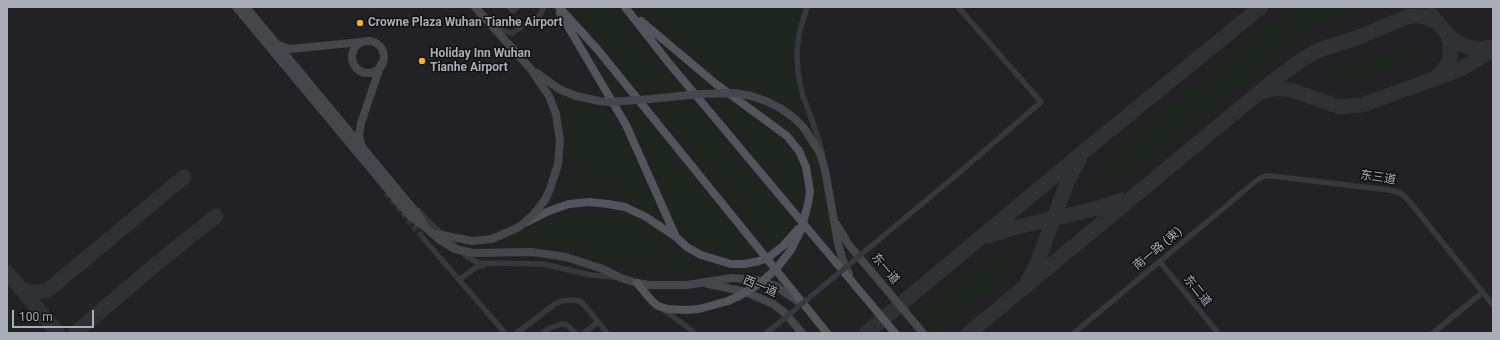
<!DOCTYPE html>
<html>
<head>
<meta charset="utf-8">
<style>
	body { margin:0 }
	#map { position:relative; width:1500px; height:340px; overflow:hidden; background:#161618; font-family:Roboto,sans-serif }
	canvas { display:block }
	.frame { position:absolute; inset:0; border:8px solid #a8adb8; pointer-events:none }
	.scale { position:absolute; left:12px; top:310px; width:82px; height:18px; box-sizing:border-box; border:2px solid #a8adb8; border-top:0; padding-left:5px; font-size:12px; line-height:14px; white-space:nowrap; color:#a8adb8; -webkit-text-stroke:3px #111113; paint-order:stroke }
</style>
</head>
<body>
<div id="map">
<canvas width="1500" height="340"></canvas>
<div class="frame"></div>
<div class="scale">100 m</div>
</div>
<script>
const context = document.querySelector('canvas').getContext('2d');
context.lineJoin = 'round';
function fillPath(path, color) { context.fillStyle = color; context.fill(path, 'evenodd'); }
const poly = rows => new Path2D(rows.map(r => 'M' + r).join(''));
function stroke(path, color, width, dash) { context.strokeStyle = color; context.lineWidth = width; context.lineCap = dash ? 'butt' : 'round'; context.setLineDash(dash || []); context.stroke(path); }
function drawText(font, color, halo, rows, align = 'center') {
  context.font = font + ' Roboto,"Noto Sans SC",sans-serif'; context.lineWidth = 3; context.setLineDash([]); context.textBaseline = 'middle'; context.strokeStyle = halo; context.fillStyle = color; for (const [text, x, y, turn = 0] of rows) {
    context.save(); context.translate(x, y); context.rotate((+turn || 0) * Math.PI / 180); context.textAlign = isNaN(turn) ? turn : align; if (halo) context.strokeText(text, 0, 0); context.fillText(text, 0, 0); context.restore();
  }
}
const built = poly([
	[7,7,1493,7,1493,333,7,333]
]);
const green = poly([
	[571,7,612,7,683,92,644,97],
	[641,7,803,7,797,27,794,68,800,101,809,125,808,127,800,118,732,90,696,61,666,33],
	[1288,7,1359,7,1356,10,1335,15,1307,31,1161,151,1130,172,1093,187,1113,156,1134,135],
	[668,50,669,50,716,90,700,91],
	[587,51,589,51,626,98,616,98],
	[1396,51,1406,52,1412,56,1405,61,1355,79,1344,80,1329,75],
	[546,87,571,100,608,108,638,165,663,223,651,215,627,202,617,193,598,187,572,189,559,196,542,210,553,191,558,181,562,186,579,169,564,151,563,134],
	[728,99,781,140,792,153,799,167,802,180,802,202,800,211,709,100],
	[691,101,793,224,786,234,769,247,651,105],
	[745,101,761,105,775,111,790,121,802,134,811,146,818,160,822,173,832,234,832,246,810,221,813,205,815,191,813,175,810,164,801,146,789,133,771,118],
	[636,107,754,254,739,258,729,258,717,255,706,251,695,245,680,229,674,220,621,108],
	[609,210,630,214,644,223,695,267,701,268,706,264,729,270,743,270,755,267,763,264,769,270,764,275,732,272,681,273,647,270,610,264,549,247,528,245,480,248,469,248,469,246,479,246,495,243,549,217,560,216,589,217],
	[804,236,812,245,812,251,810,256,797,267,790,269,786,268,784,266,798,246],
	[1023,244,1023,248,996,282,938,331,921,311,954,283],
	[824,269,829,270,834,273,807,294,804,289,807,280,821,270],
	[838,278,845,287,819,309,812,301],
	[851,294,859,304,832,325,825,317],
	[7,312,22,330,23,333,7,333]
]);
const taxiway = poly([
	[1431,15,1450,37,1461,45,1479,49,1493,47],
	[1436,78,1444,69,1450,59,1450,42,1447,34],
	[1261,92,1278,88,1294,91,1340,107,1362,105,1459,70,1493,50],
	[989,236,1009,229,1098,208,1122,200],
	[7,272,58,333],
	[1028,281,1038,261,1068,180,1079,160],
	[20,288,32,293,48,290,184,177],
	[75,333,156,264,216,216],
	[866,333,1094,143,1261,7],
	[969,333,1273,81,1303,59,1319,50,1359,37,1409,16,1422,16,1437,22]
]);
const streetTunnel = poly([
	[386,193,423,238]
]);
const street = poly([
	[509,7,513,11,517,7],
	[807,7,799,34,797,54,798,72,802,93,818,137,822,152],
	[495,28,512,33,540,15,544,7],
	[419,211,427,220,466,256,478,263,543,264,591,275,615,277],
	[423,238,505,333],
	[869,248,947,183,1041,102,958,7],
	[1160,262,1218,333],
	[459,280,475,268,484,265],
	[661,308,690,329,693,333],
	[517,333,555,304,562,301,572,300,580,301,586,307,607,333],
	[543,333,550,328,562,324,567,325,575,333],
	[584,333,598,322],
	[766,333,774,327],
	[1074,333,1256,181,1264,176,1272,176,1389,190,1401,193,1409,201,1493,305],
	[1433,333,1483,292]
]);
const secondary = poly([
	[236,7,410,216,425,227],
	[475,7,530,68,549,96,556,114],
	'352 57a16 16 0 1 1 32 0a16 16 0 1 1-32 0Z',
	[537,73,559,89,576,96],
	[804,128,820,153,825,170,838,243,842,258,849,274],
	[837,225,849,245,923,333],
	[566,257,603,269,621,278,637,283,649,285,687,285,732,278,756,280,776,286,800,303],
	[708,284,746,292,773,304,785,313,802,333]
]);
const primary = poly([
	[559,7,598,50,827,333],
	[625,7,668,62,895,333],
	[560,13,626,125,676,237],
	[641,21,716,84,787,136,799,151,806,167],
	[527,222,549,211,569,204,589,202,608,204,625,207,646,217,676,237,687,247,701,255],
	[637,283,652,301,658,306,668,309,686,310,699,309,728,301]
]);
const streetBridge = poly([
	[774,327,869,248]
]);
const secondaryBridge = poly([
	[246,7,416,212,426,228,440,240,455,249,473,253,532,252,566,257],
	[278,45,290,49,361,42],
	[576,96,599,101,610,102,650,99,700,94,735,93,751,96,766,101,780,108,794,118,804,128],
	[361,144,359,135,361,123,381,64],
	[437,234,472,241,492,239,519,227,533,215,545,200,550,189,558,164,560,141,556,114]
]);
const primaryBridge = poly([
	[701,255,731,264,745,264,759,261,769,257,784,245,798,229],
	[728,301,739,296,759,284,776,269,791,250,801,230,808,204,810,191,806,167]
]);
const markers = [
	[360,23,4,"#f2b134"],
	[422,61,4,"#f2b134"]
];
const poiNames = [
	["Crowne Plaza Wuhan Tianhe Airport",368,23],
	["Holiday Inn Wuhan",430,54],
	["Tianhe Airport",430,68]
];
const streetNames = [
	["东三道",1378,178,9],
	["南一路 (東)",1158,249,-40],
	["东一道",885,269,50],
	["西一道",760,287,23],
	["东二道",1197,291,51]
];
fillPath(built, '#222225');
fillPath(green, '#1e261f');
stroke(taxiway, '#303135', 15);
stroke(streetTunnel, '#333438', 5.5, [5.5, 3]);
stroke(street, '#37383d', 5.5);
stroke(secondary, '#45474d', 8);
stroke(primary, '#53555c', 8);
stroke(streetBridge, '#37383d', 5.5);
stroke(secondaryBridge, '#45474d', 8);
stroke(primaryBridge, '#53555c', 8);
for (const [x, y, r, color] of markers) { const dot = new Path2D(); dot.arc(x, y, r, 0, 2 * Math.PI); context.fillStyle = color; context.fill(dot); stroke(dot, '#111113', 1.5); }
drawText('bold 12px', '#a8adb8', '#111113', poiNames, 'left');
drawText('12px', '#a8adb8', '#111113', streetNames);
</script>
</body>
</html>
